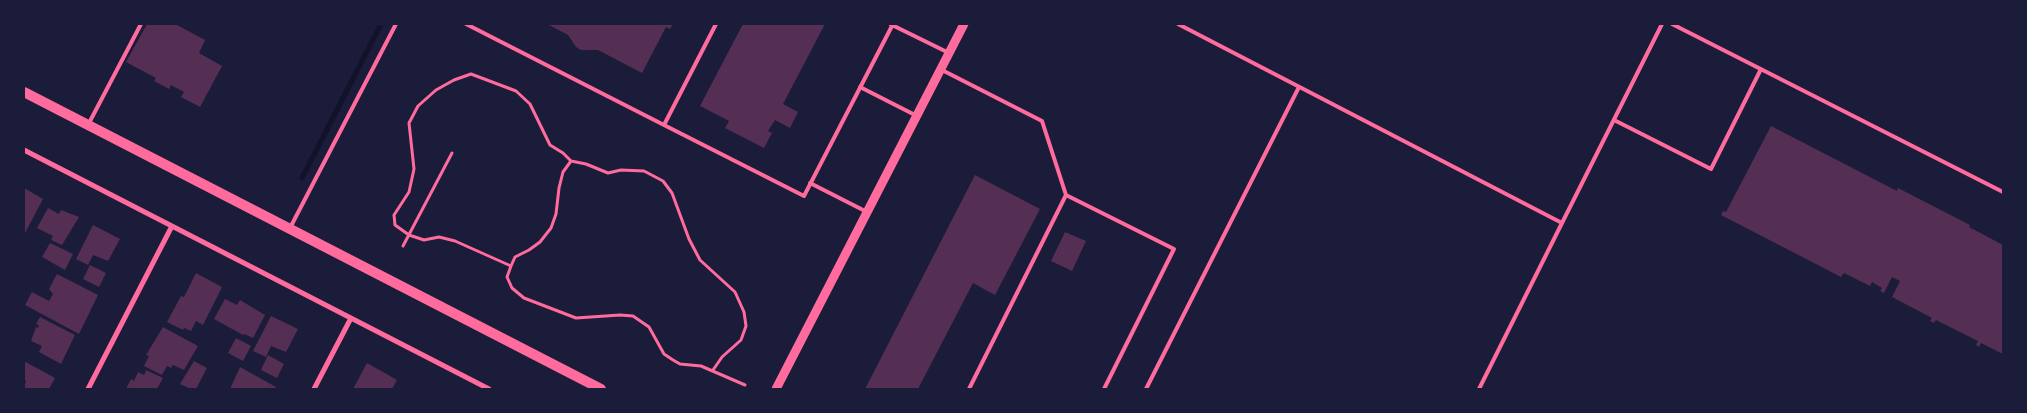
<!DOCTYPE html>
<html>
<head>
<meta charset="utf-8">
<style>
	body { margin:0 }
	#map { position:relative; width:2027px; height:413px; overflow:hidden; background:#1b1b3a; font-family:Karla,sans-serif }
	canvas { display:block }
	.frame { position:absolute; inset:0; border:25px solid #1b1b3a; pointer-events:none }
</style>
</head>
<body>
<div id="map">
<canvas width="2027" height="413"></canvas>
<div class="frame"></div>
</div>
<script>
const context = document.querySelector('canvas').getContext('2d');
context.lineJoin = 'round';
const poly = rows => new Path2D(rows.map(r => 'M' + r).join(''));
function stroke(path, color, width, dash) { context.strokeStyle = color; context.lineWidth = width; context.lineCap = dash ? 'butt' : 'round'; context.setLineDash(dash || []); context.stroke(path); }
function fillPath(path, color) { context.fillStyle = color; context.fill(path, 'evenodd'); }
const stream = poly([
	[302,178,381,24]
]);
const building = poly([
	[147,24,175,24,205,40,199,53,222,66,200,107,181,97,184,92,171,85,169,89,154,81,156,78,126,62],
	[547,24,673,24,670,29,666,27,642,73,598,50,581,50,576,47,568,35],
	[743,24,825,24,783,104,798,112,790,128,775,120,768,131,772,133,764,148,725,128,729,121,700,106],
	[1771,126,1897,191,1898,188,1970,225,1969,227,2003,245,2003,354,1981,343,1979,347,1976,345,1978,341,1936,320,1934,323,1930,321,1932,318,1892,297,1900,281,1892,277,1884,293,1880,291,1882,288,1872,282,1870,286,1844,273,1841,277,1721,215,1723,211,1726,212],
	[975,175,1040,209,995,295,973,283,918,389,865,389],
	[24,188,43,199,25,233,24,232],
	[48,208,59,214,61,210,79,217,62,245,51,240,53,236,37,228],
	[93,225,120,239,108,261,93,255,88,265,76,259],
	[1065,232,1086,241,1072,271,1051,261],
	[50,243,73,254,65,270,42,257],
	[90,265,106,273,99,287,83,279],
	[196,273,222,287,203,325,196,321,191,331,184,328,183,330,167,322,181,296,184,297],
	[57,274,98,295,79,334,25,305,32,292,49,301,53,294,49,289],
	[225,299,237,305,240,300,265,315,253,338,244,334,243,335,214,319],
	[271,316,298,329,286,352,271,346,266,357,253,351],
	[40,317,75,335,61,364,39,352,42,346,31,341,36,327,38,328,39,325,36,324],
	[163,327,198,346,184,370,173,365,171,368,167,366,162,375,144,366,149,356,146,355],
	[236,338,251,346,243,361,228,353],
	[268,355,284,364,277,378,261,370],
	[24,361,55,378,49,389,24,389,26,381,24,380],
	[194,361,207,368,196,389,191,389,180,384],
	[367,363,397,380,392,389,353,389],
	[240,367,276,387,275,389,230,389],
	[146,370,163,378,157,389,126,389,131,379,134,381,138,372,144,375]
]);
const path = poly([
	[403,246,452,153],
	[511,266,455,241,439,237,424,240,409,235,395,225,394,215,409,192,414,169,409,123,418,106,436,90,454,80,471,74,516,91,530,104,550,145,563,153,571,161],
	[713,370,722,357,741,340,746,326,744,312,735,292,700,260,689,239,672,193,663,181,644,171,621,170,608,173,586,164,571,161,563,172,559,188,556,214,551,228,540,242,529,250,515,257,511,266,507,277,512,288,524,298,576,318,620,315,633,316,649,327,664,354,673,360,680,364,701,366,745,385]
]);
const service = poly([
	[466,24,664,125],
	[716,24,664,125,804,196,893,24],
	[890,24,949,53],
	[1178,24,1562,223,1479,389],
	[1672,24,2003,192],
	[940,69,1042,121,1066,195,1174,249,1104,389],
	[860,87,917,116],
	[1614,120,1711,169,1761,69],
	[88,125,141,24],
	[810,183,867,212],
	[1562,223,1662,24],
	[290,228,396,24],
	[969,389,1066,195],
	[1146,389,1299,87]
]);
const minor = poly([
	[24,150,489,389],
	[88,389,172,226],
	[314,389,351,318]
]);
const tertiary = poly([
	[776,389,964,24]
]);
const secondary = poly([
	[24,92,601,389]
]);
stroke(stream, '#12122b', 5);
fillPath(building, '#542f53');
stroke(path, '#ff6b9d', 3);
stroke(service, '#ff6b9d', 4);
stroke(minor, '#ff6b9d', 5);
stroke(tertiary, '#ff6b9d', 9);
stroke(secondary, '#ff6b9d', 10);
</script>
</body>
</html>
